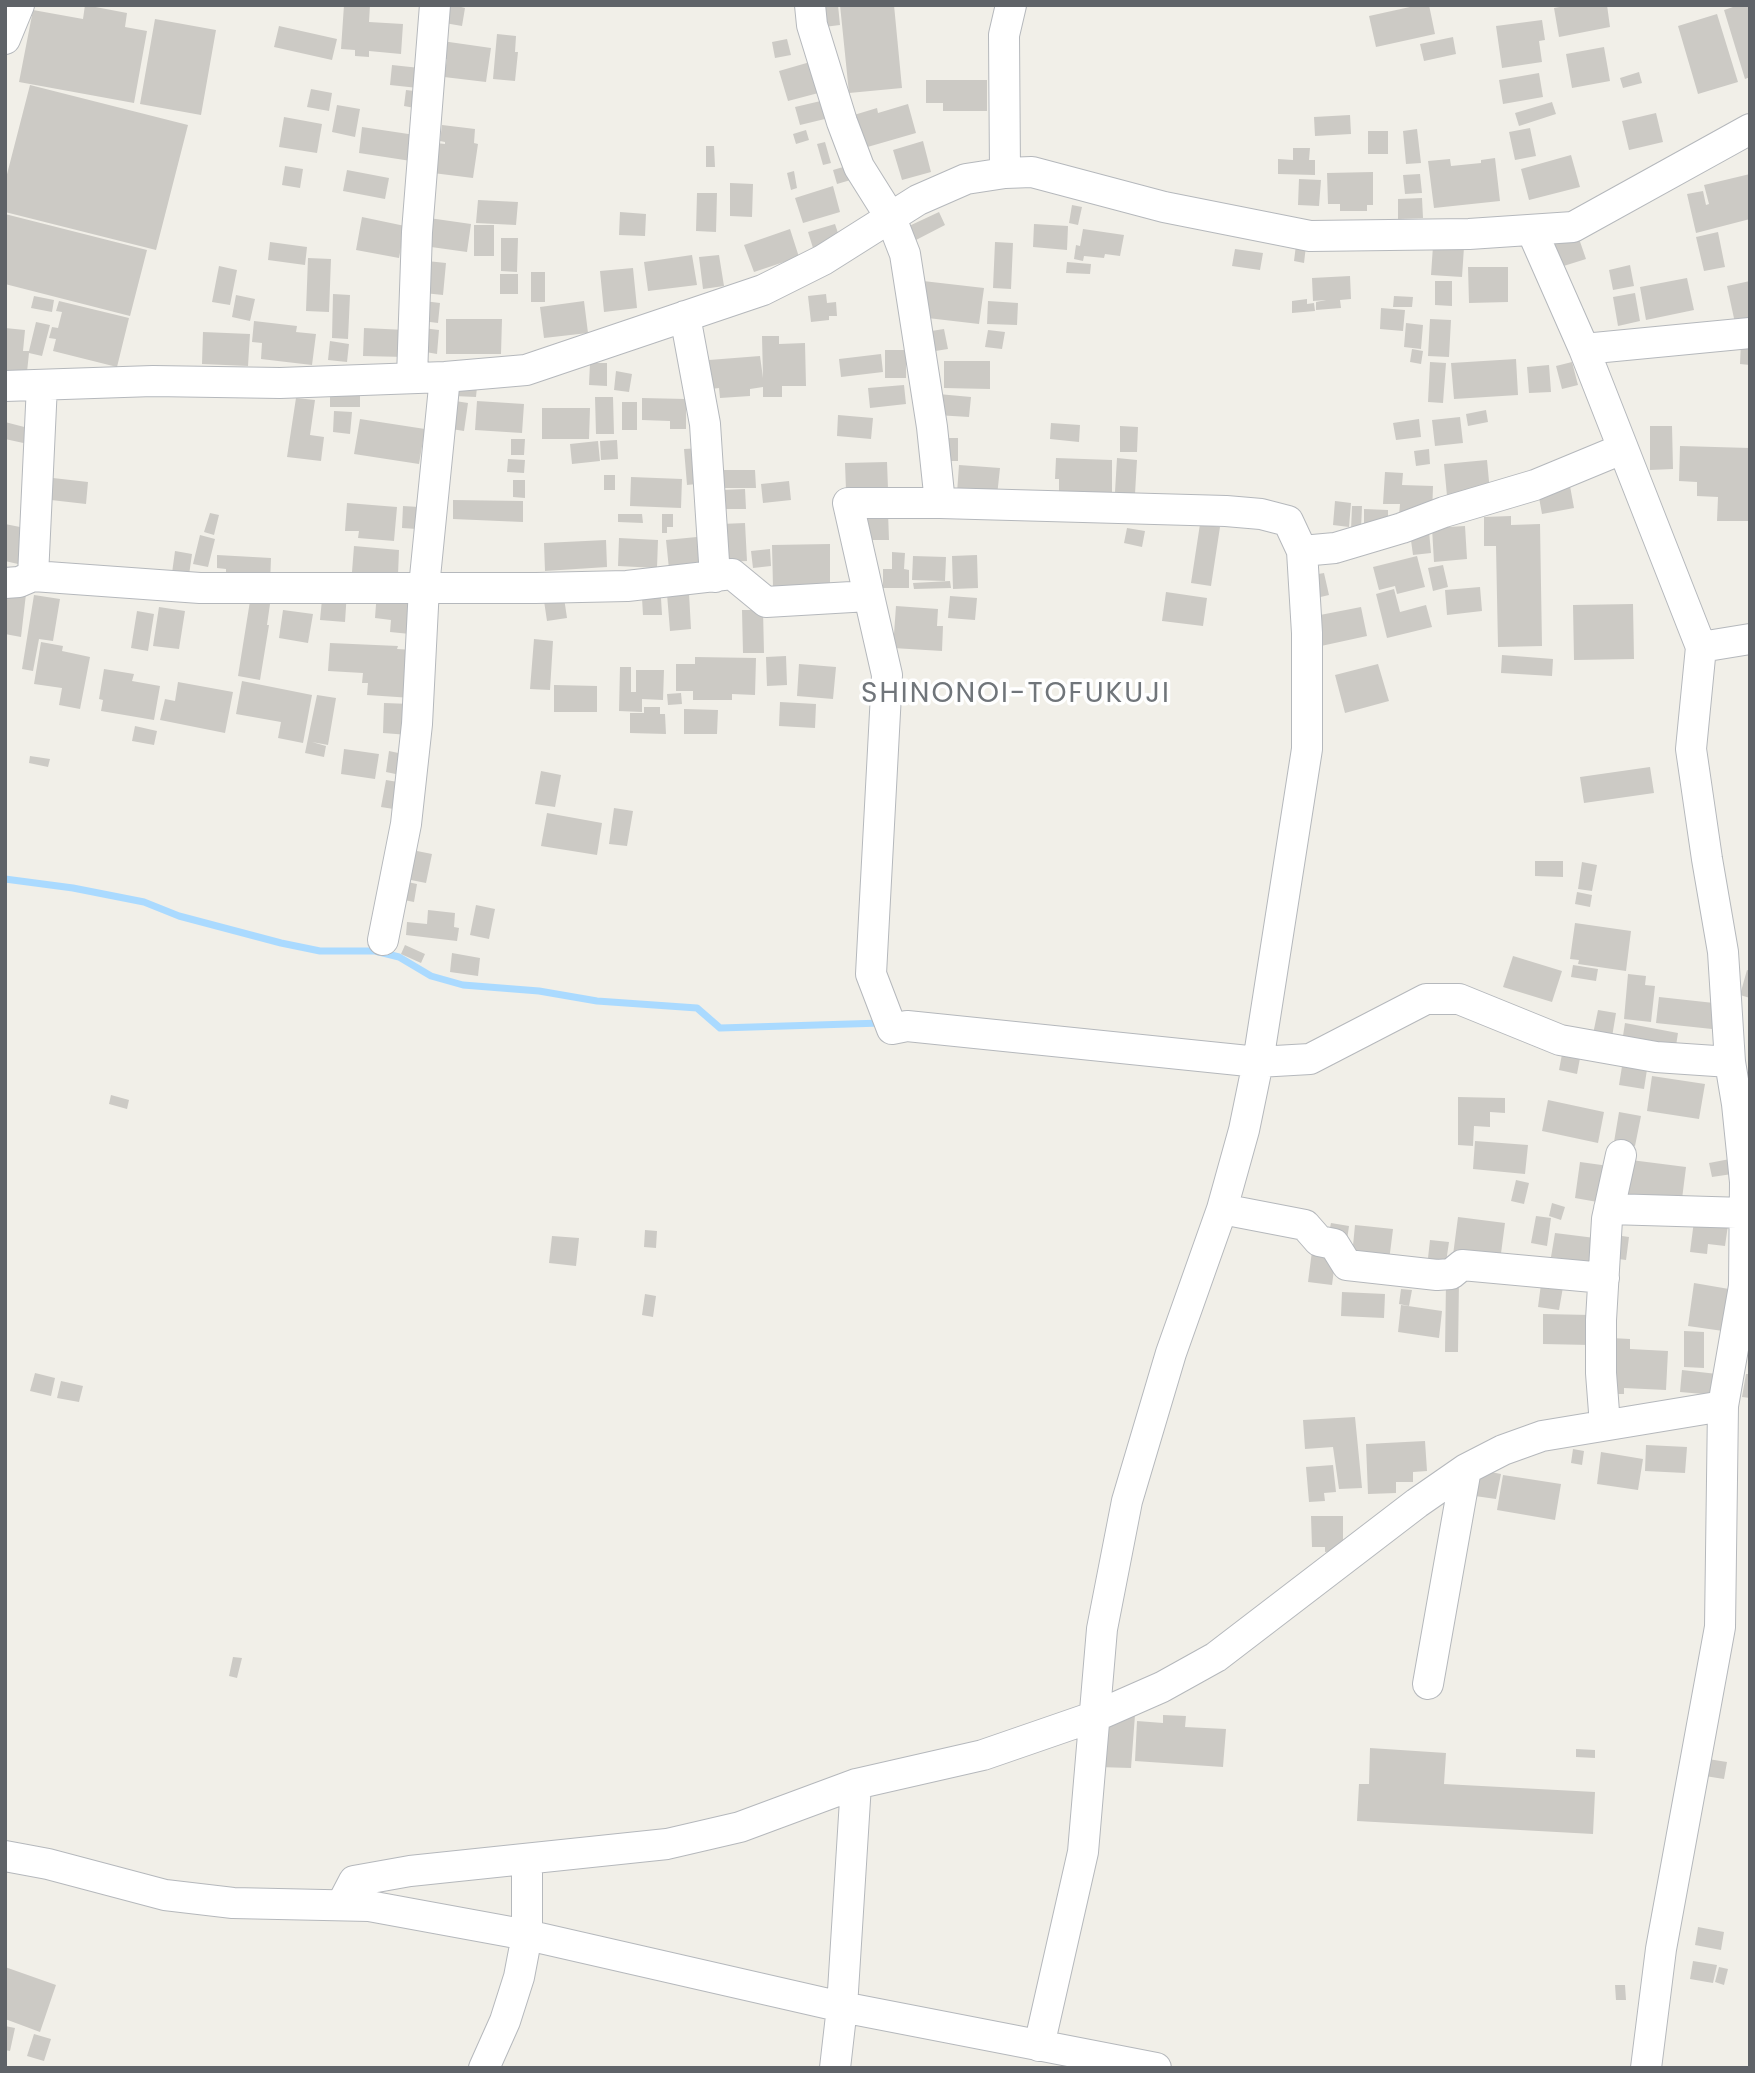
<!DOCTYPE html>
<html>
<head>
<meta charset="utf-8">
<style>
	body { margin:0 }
	#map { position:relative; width:1755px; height:2073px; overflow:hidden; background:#f1efe8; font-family:Poppins,sans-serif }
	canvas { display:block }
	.frame { position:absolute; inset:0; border:7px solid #5f6368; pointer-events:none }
</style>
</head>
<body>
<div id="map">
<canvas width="1755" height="2073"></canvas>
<div class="frame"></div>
</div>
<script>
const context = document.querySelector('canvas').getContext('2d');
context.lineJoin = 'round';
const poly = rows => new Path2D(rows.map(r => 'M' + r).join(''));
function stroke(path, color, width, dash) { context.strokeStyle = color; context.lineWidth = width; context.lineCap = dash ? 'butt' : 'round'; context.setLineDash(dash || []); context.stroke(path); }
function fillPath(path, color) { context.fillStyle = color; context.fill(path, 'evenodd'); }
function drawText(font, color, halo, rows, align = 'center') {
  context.font = font + ' Poppins,sans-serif'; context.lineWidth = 7; context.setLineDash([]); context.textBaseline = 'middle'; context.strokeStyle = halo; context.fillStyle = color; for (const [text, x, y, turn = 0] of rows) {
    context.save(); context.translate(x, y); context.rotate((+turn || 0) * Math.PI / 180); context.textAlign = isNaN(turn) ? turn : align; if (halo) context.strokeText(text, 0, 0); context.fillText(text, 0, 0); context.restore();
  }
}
const stream = poly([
	[5,879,73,888,144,902,179,916,281,943,320,951,375,951,399,957,431,976,463,985,539,991,597,1001,697,1008,720,1028,882,1023]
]);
const building = poly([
	[85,5,127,13,125,27,147,31,134,103,19,82,33,10,83,19],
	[344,5,370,5,369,22,403,24,401,54,369,51,369,57,355,56,355,50,341,49],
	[441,5,462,5,461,7,465,8,462,26,439,22],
	[821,5,838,5,840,25,824,27],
	[840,5,894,5,902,88,849,93],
	[1419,5,1429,5,1435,34,1376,47,1369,16],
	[1571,5,1607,5,1610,27,1559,37,1554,8],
	[1739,5,1750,5,1750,77,1745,79,1724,10],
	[1717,14,1738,82,1698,94,1678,26],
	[155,19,216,30,201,115,140,104],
	[1542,20,1545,40,1539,41,1542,62,1502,68,1496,26],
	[279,26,337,39,332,60,274,47],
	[497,34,516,36,515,52,518,52,515,81,493,79],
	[1453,37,1456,54,1424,61,1420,44],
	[787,39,791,55,775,58,772,42],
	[442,41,491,48,486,82,444,77,447,59,440,58],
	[1604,47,1610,81,1572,88,1566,54],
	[817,60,826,91,788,101,779,71],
	[392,65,420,68,418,88,390,85],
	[1639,72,1642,83,1623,88,1620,78],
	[1539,73,1543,97,1503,104,1499,80],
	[926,80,987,80,987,111,943,111,943,103,926,103],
	[30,85,188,125,156,250,5,212,5,182],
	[311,89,332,93,329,111,307,107],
	[406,90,423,92,420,109,404,106],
	[825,100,829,118,800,125,795,107],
	[1552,102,1556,114,1519,126,1515,113],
	[908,104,916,133,864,148,854,115,877,108,878,113],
	[337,105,360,109,355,137,332,132],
	[1656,113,1663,142,1629,150,1622,121],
	[1350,115,1351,134,1315,136,1314,117],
	[284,117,322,124,317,153,279,147],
	[442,125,475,129,474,143,478,144,473,178,433,173,436,143,445,144,445,142,440,141],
	[362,127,415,135,411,161,359,153],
	[1530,128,1536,156,1515,160,1509,132],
	[1417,129,1421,163,1406,164,1403,131],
	[806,130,809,140,796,144,793,134],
	[1368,131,1388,131,1388,154,1368,154],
	[923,141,931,172,902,180,893,150],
	[825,142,831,163,823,165,817,144],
	[706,146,714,146,715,167,706,167],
	[1293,148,1310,148,1309,160,1315,160,1315,175,1278,174,1278,159,1293,160],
	[1571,155,1580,187,1529,200,1521,169],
	[1495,158,1500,201,1434,208,1428,161,1450,159,1451,166,1481,163,1481,160],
	[850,165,854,179,837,184,833,170],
	[285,166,303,169,300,188,282,185],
	[347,170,389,178,385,199,343,191],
	[794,171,797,188,791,190,787,173],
	[1373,172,1373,205,1367,205,1367,211,1340,211,1340,204,1328,204,1327,173],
	[1420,174,1422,193,1405,194,1403,175],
	[1750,174,1750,219,1696,233,1687,194,1703,191,1706,205,1709,204,1704,185],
	[1299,179,1321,180,1319,206,1298,205],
	[730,183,753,184,752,217,730,216],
	[833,186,840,212,803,223,795,198],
	[697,193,717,193,716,232,696,231],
	[1422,198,1423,218,1398,219,1398,199],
	[478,200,518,202,516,225,476,223],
	[1072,205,1082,207,1078,225,1069,223],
	[620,212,646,214,645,236,619,235],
	[939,212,945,225,916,240,909,226],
	[5,214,147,250,130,316,5,284],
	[362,217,405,226,399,258,356,250],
	[429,218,471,224,467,252,424,246],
	[835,224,840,239,813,248,808,232],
	[1034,224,1068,226,1067,250,1033,247],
	[474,225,494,225,494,256,474,256],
	[790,229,799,257,754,272,744,245],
	[1083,229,1124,235,1120,256,1105,254,1104,258,1084,256,1083,261,1074,259,1076,245,1080,246],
	[1576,230,1586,259,1554,269,1544,241],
	[1718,232,1725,267,1704,271,1696,237],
	[501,238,518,238,517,272,501,271],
	[270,242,307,247,305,265,268,260],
	[995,242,1013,243,1011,289,993,288],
	[1296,245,1306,246,1304,263,1294,261],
	[1433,246,1464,247,1462,277,1431,275],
	[1235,249,1263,253,1260,270,1232,266],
	[692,255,697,285,648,291,644,262],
	[719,255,724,286,703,289,699,257],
	[308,258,331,259,329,312,306,311],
	[427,261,446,263,443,295,424,293],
	[1067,262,1091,264,1090,274,1066,273],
	[1630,265,1634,286,1613,290,1609,270],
	[219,266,237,270,230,305,212,302],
	[1468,267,1508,267,1508,302,1469,303],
	[633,268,637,308,604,312,600,271],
	[531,272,545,272,545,302,531,302],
	[500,274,518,274,518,294,500,294],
	[1350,276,1351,299,1340,300,1341,308,1316,310,1316,302,1326,300,1313,301,1312,278],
	[1687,278,1694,310,1646,320,1640,287],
	[923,281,984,288,979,324,919,317],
	[1435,281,1452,281,1452,306,1435,305],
	[1750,281,1750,320,1735,323,1727,286],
	[1635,293,1640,321,1618,326,1613,297],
	[333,294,350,295,348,339,332,338],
	[826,294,827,303,836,302,837,316,829,316,829,320,811,322,808,296],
	[236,295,255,299,250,321,232,317],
	[34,296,54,300,52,312,31,308],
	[1394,296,1413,297,1412,307,1393,307],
	[1307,299,1307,304,1314,303,1315,311,1292,313,1292,301],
	[59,301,129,318,117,367,53,351,56,339,49,338,52,327,58,328,62,312,56,311],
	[424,301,440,303,438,323,422,321],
	[584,301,588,333,544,338,540,307],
	[988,301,1018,303,1017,325,987,324],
	[1381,308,1405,310,1403,331,1380,329],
	[446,319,502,319,501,354,446,354],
	[1430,319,1451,320,1449,357,1428,356],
	[254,321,297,326,296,332,316,334,312,365,261,359,262,343,252,342],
	[36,322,50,325,42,356,29,353,27,372,7,374,5,328,25,330,23,351,29,351],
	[1406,323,1423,325,1421,349,1404,347],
	[364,328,406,330,405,357,363,356],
	[423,328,439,330,437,354,420,351],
	[944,329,948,349,929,352,925,332],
	[988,330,1005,332,1002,349,985,347],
	[203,332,250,334,248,366,202,364],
	[762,336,779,336,779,344,805,343,806,386,782,386,782,397,763,397,763,387,750,389,750,396,720,398,719,388,711,389,697,356,708,355,709,360,760,356,763,378],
	[330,341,349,344,347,362,328,360],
	[1741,341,1750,341,1750,365,1740,364],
	[1412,349,1423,351,1421,364,1410,362],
	[885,350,906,350,906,378,885,378],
	[881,354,883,372,841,377,839,359],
	[1516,359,1518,395,1454,399,1451,363],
	[944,361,990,361,990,389,944,388],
	[1430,362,1446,363,1443,403,1428,402],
	[1572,362,1578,385,1562,389,1556,366],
	[590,363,607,363,607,386,589,385],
	[1549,365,1551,392,1529,393,1527,367],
	[616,371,632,374,629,392,614,390],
	[454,385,477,387,476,397,454,396],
	[904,385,906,404,870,408,868,388],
	[330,393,360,393,360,407,330,407],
	[938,394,971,397,969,417,936,415],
	[595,397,613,397,614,434,596,434],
	[296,398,315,400,310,435,324,437,321,461,287,457],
	[642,398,686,399,686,429,670,429,670,421,642,420],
	[449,400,468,403,464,431,445,428],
	[477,401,524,404,522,433,475,430],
	[622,402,637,402,637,430,622,430],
	[542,408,590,408,589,439,542,439],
	[1486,410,1488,422,1468,426,1466,414],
	[334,411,352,412,350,434,333,432],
	[838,415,873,418,871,439,837,436],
	[1460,417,1463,443,1435,446,1432,420],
	[360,419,425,429,419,464,354,454],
	[1419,419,1421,437,1396,440,1393,423],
	[5,422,32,429,28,444,5,439],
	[1051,423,1080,425,1079,442,1050,439],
	[1120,426,1138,427,1137,452,1120,452],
	[1650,426,1672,426,1673,469,1650,470],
	[938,438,958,438,958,461,938,461],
	[511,439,525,439,524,455,511,455],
	[617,440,618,459,601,460,600,441],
	[598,441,600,461,572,464,570,444],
	[1680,446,1750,448,1750,521,1717,521,1718,497,1697,496,1697,482,1679,481],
	[703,448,706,483,687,485,684,449],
	[1429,449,1430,464,1416,466,1414,451],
	[1056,458,1112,460,1112,493,1059,492,1059,479,1055,479],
	[1117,458,1137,460,1135,494,1115,492],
	[508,459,525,460,524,473,507,472],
	[1487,460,1490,492,1447,496,1444,464],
	[887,462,888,489,846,490,845,463],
	[959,465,1000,468,997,496,957,493],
	[721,470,755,470,756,488,721,488],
	[1385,472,1403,473,1402,485,1433,486,1432,516,1399,516,1400,504,1383,504],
	[604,475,615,475,615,490,604,490],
	[631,477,682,479,681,508,630,506],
	[53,478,88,482,86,504,51,500],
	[513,480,525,480,525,498,513,497],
	[789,481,791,500,763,503,761,484],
	[1570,486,1574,508,1542,514,1538,492],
	[745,489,746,509,723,509,722,490],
	[453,500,523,501,523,522,453,519],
	[1335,501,1351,503,1349,527,1333,525],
	[347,503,397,507,394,541,358,538,359,531,345,531],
	[403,506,419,507,417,529,402,528],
	[1352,506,1362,506,1361,530,1351,530],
	[1364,509,1388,510,1388,525,1364,524],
	[888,512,889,540,867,540,866,513],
	[210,513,219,515,214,535,204,532],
	[618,514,642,514,643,523,618,522],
	[662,514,673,514,673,527,667,527,667,533,662,533],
	[1511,516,1511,525,1540,524,1542,646,1498,647,1496,546,1484,546,1484,517],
	[745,523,747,561,723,562,721,524],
	[5,524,25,528,18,564,5,561],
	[1200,524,1220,527,1211,586,1191,583],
	[1465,526,1467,559,1434,562,1432,528],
	[1127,528,1145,531,1142,547,1124,543],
	[1429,531,1431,553,1413,555,1410,533],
	[200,535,215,539,208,567,193,564],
	[707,536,710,565,669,569,666,540],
	[619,538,658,540,657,568,618,566],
	[606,540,607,567,545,571,544,543],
	[830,544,830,586,773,587,772,545],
	[354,546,399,550,398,575,352,572],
	[770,549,771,566,753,568,751,551],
	[175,551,192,554,189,575,172,573],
	[892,552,905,553,904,569,909,570,909,588,883,588,883,569,892,569],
	[217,555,271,558,270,584,226,583,226,569,217,568],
	[977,555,978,588,953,589,952,556],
	[913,556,946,557,945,581,912,580],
	[1417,556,1425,587,1397,594,1395,586,1379,590,1373,567],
	[1443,565,1448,587,1433,591,1428,568],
	[1324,573,1329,595,1312,599,1307,576],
	[950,581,951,588,914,589,913,583],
	[1480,587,1482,611,1447,615,1445,590],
	[323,589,347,591,345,622,320,620],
	[1394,589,1400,612,1426,605,1432,627,1387,638,1376,594],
	[377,591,414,594,410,634,390,632,391,620,375,618],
	[563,591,567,618,547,621,543,594],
	[1166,592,1207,598,1203,626,1162,621],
	[689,593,691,629,670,631,667,594],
	[5,594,26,594,21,637,5,634],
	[34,595,60,599,53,641,39,639,33,671,22,669],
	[950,596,977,598,975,620,948,618],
	[642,598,661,598,662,615,643,615],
	[250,601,270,604,267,625,269,625,260,680,238,676],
	[1633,604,1634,659,1574,660,1573,605],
	[896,606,938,609,937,626,943,626,942,651,893,648],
	[159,607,185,611,179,649,153,646],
	[1361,607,1367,636,1321,646,1315,616],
	[283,610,313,614,308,643,279,638],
	[742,610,763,610,764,653,743,653],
	[137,611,154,614,148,651,131,648],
	[534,639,553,641,550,690,530,689],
	[41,642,63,646,62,651,90,657,80,709,59,705,62,688,34,684],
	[330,643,398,646,397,649,414,650,412,698,367,695,368,683,362,683,363,673,328,671],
	[1502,655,1553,659,1552,676,1501,673],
	[786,656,787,685,767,686,766,657],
	[695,657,756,658,755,695,732,694,732,700,693,700,693,691,676,691,676,664,695,664],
	[799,664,836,667,833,699,797,696],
	[1378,664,1389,701,1345,713,1335,675],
	[620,667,631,667,631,692,636,692,636,670,664,670,663,700,642,699,642,712,619,711],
	[104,669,134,674,132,681,160,686,154,720,101,711,103,700,99,699],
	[242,681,312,695,303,743,278,738,281,722,236,714],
	[178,682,233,692,225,733,160,720,165,699,175,701],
	[554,685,597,686,597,712,554,712],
	[681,693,682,704,668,705,667,694],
	[317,695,336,698,328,745,312,742,326,746,324,757,305,753],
	[780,702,816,704,815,728,779,726],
	[384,703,411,704,409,735,383,733],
	[644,707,660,707,660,714,665,714,666,734,630,733,630,713,644,713],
	[684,709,718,710,717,734,684,734],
	[135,726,157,731,154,745,132,741],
	[344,749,379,754,375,779,341,774],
	[389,751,408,755,405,776,386,772],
	[30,756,50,759,48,767,29,763],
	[1650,767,1654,793,1584,803,1580,777],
	[541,771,561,775,555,807,535,804],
	[386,780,404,783,400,810,381,807],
	[614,808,633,811,627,846,609,844],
	[547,813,602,823,597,855,541,846],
	[407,849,432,854,426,883,401,878],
	[1535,861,1563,861,1563,877,1535,876],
	[1582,862,1597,865,1592,891,1578,889],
	[403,881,417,884,414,902,399,899],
	[1577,892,1592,895,1590,907,1575,904],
	[476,905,495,909,489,939,470,935],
	[428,910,455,913,454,927,459,928,457,941,406,935,407,922,427,924],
	[1575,923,1631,931,1626,971,1578,964,1579,960,1570,959],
	[405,945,425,954,421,963,401,954],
	[452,953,480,958,478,976,450,972],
	[1513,956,1562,971,1552,1002,1503,987],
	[1573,965,1598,969,1596,981,1571,977],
	[1747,970,1750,971,1750,998,1740,995],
	[1628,974,1646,976,1645,985,1655,986,1651,1022,1624,1019],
	[1659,997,1714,1003,1712,1029,1656,1023],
	[1598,1010,1616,1013,1612,1037,1593,1034],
	[1625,1023,1678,1033,1675,1052,1622,1042],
	[1563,1049,1581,1053,1577,1074,1559,1070],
	[1623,1060,1648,1063,1644,1089,1619,1085],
	[1652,1076,1705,1084,1699,1119,1647,1111],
	[111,1095,129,1100,127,1109,109,1104],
	[1458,1097,1505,1098,1505,1113,1490,1112,1490,1127,1474,1126,1473,1146,1458,1145],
	[1548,1100,1604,1112,1598,1143,1542,1131],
	[1619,1112,1641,1116,1635,1146,1614,1142],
	[1475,1141,1528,1145,1525,1174,1473,1169],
	[1730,1159,1732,1174,1712,1177,1709,1163],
	[1631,1160,1686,1167,1681,1207,1626,1200],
	[1580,1162,1609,1166,1603,1203,1575,1198],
	[1516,1180,1529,1183,1524,1204,1511,1201],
	[1552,1203,1565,1207,1561,1220,1549,1216],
	[1695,1213,1729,1218,1725,1246,1708,1244,1707,1254,1690,1252],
	[1536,1216,1551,1218,1547,1246,1531,1243],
	[1458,1217,1505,1223,1500,1261,1453,1255],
	[1331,1223,1349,1226,1347,1240,1328,1237],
	[1355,1225,1393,1229,1389,1261,1352,1256],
	[645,1230,657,1231,656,1248,644,1247],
	[1555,1233,1595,1238,1592,1263,1551,1257],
	[1615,1235,1629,1237,1626,1260,1611,1258],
	[552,1236,579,1238,576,1266,549,1263],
	[1430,1240,1449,1242,1445,1269,1427,1267],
	[1312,1251,1336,1254,1332,1285,1308,1282],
	[1446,1281,1459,1281,1458,1352,1445,1352],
	[1694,1283,1729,1289,1723,1331,1688,1326],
	[1541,1284,1563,1287,1559,1310,1538,1307],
	[1401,1289,1412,1290,1409,1306,1399,1304],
	[1342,1292,1385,1294,1384,1318,1341,1316],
	[645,1294,656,1296,653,1317,642,1315],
	[1401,1305,1442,1311,1439,1338,1398,1332],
	[1543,1314,1591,1315,1590,1345,1543,1344],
	[1684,1331,1704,1332,1704,1368,1684,1367],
	[1611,1338,1630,1339,1630,1349,1668,1351,1666,1390,1624,1388,1624,1394,1608,1394],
	[1682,1370,1717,1374,1715,1395,1680,1392],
	[35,1373,55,1378,51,1396,30,1391],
	[1746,1374,1750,1374,1750,1398,1742,1397],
	[61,1381,83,1386,79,1402,57,1398],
	[1355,1417,1362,1488,1339,1489,1333,1447,1305,1449,1303,1420],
	[1425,1441,1427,1471,1413,1472,1413,1482,1396,1482,1396,1493,1368,1494,1366,1444],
	[1646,1445,1687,1447,1685,1473,1645,1471],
	[1573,1449,1584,1451,1582,1465,1571,1463],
	[1601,1452,1643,1459,1638,1490,1597,1484],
	[1333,1465,1336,1492,1324,1493,1325,1501,1309,1502,1306,1467],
	[1480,1470,1501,1474,1496,1499,1475,1496],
	[1503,1475,1561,1484,1555,1520,1497,1510],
	[1311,1516,1343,1516,1343,1551,1325,1552,1325,1547,1312,1547],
	[233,1657,242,1658,237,1678,229,1676],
	[1135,1715,1131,1768,1098,1767,1100,1727],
	[1163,1715,1186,1716,1185,1727,1226,1729,1223,1767,1135,1761,1137,1721,1163,1723],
	[1370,1748,1446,1753,1444,1784,1595,1792,1593,1834,1357,1821,1359,1784,1369,1784],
	[1576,1749,1595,1750,1595,1758,1576,1757],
	[1708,1759,1727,1762,1724,1779,1705,1776],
	[1698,1927,1724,1932,1721,1950,1695,1945],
	[1693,1961,1717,1965,1713,1983,1690,1979],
	[5,1967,56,1985,40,2032,5,2019],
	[1719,1967,1728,1969,1724,1985,1715,1982],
	[1615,1985,1625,1985,1626,2000,1616,2000],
	[5,2026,15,2028,10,2051,5,2050],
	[34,2034,51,2039,44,2061,27,2056]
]);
const minor = poly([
	[810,5,812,25,842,122,859,167,891,218,905,254,932,427,940,503,1226,511,1261,514,1288,521,1302,551,1307,633,1307,749,1258,1062,1244,1130,1222,1209,1171,1353,1127,1501,1102,1629,1083,1852,1039,2046],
	[5,39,19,5],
	[1005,173,1004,35,1011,5],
	[1532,231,1584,349,1701,647,1691,749,1707,859,1723,952,1730,1062,1737,1104,1745,1182,1744,1286,1723,1406,1720,1627,1661,1949,1646,2068],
	[685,316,705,424,715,577],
	[1584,349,1750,333],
	[412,377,417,232,435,5],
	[5,386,153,381,280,383,445,377,526,370,763,290,823,260,918,200,966,179,1005,173,1032,172,1164,207,1310,236,1469,234,1573,227,1750,129],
	[1302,551,1335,548,1402,528,1444,512,1535,485,1622,449],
	[33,576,42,385],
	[5,583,19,582,33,576,200,588,536,588,627,586,732,574,766,602,869,596,848,503,940,503],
	[869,596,887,675,871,974,892,1029,907,1026,1258,1062,1310,1059,1426,999,1459,999,1560,1040,1656,1057,1730,1062],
	[1701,647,1750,639],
	[383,940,406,824,417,724,424,587,445,377],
	[1222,1209,1305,1225,1319,1241,1334,1244,1347,1265,1437,1275,1451,1274,1462,1265,1604,1278],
	[1609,1209,1745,1213],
	[1605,1425,1601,1373,1601,1320,1607,1219,1621,1155],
	[1428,1684,1466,1469],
	[5,1856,48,1864,165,1895,233,1903,369,1906,527,1935,842,2007,1156,2068],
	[342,1904,354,1881,410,1871,667,1844,740,1827,856,1784,983,1755,1096,1716,1162,1687,1216,1657,1417,1503,1466,1469,1503,1450,1542,1436,1723,1406],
	[484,2068,505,2021,519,1977,527,1935,527,1859],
	[835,2068,842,2007,856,1784]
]);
const quarterNames = [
	["SHINONOI-TOFUKUJI",1016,695]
];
stroke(stream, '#aadaff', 7);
fillPath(building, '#cccac5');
stroke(minor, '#b5b8bc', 32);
stroke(minor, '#fff', 30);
context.letterSpacing = '2px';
drawText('28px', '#70757a', '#fff', quarterNames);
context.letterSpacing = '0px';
</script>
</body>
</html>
